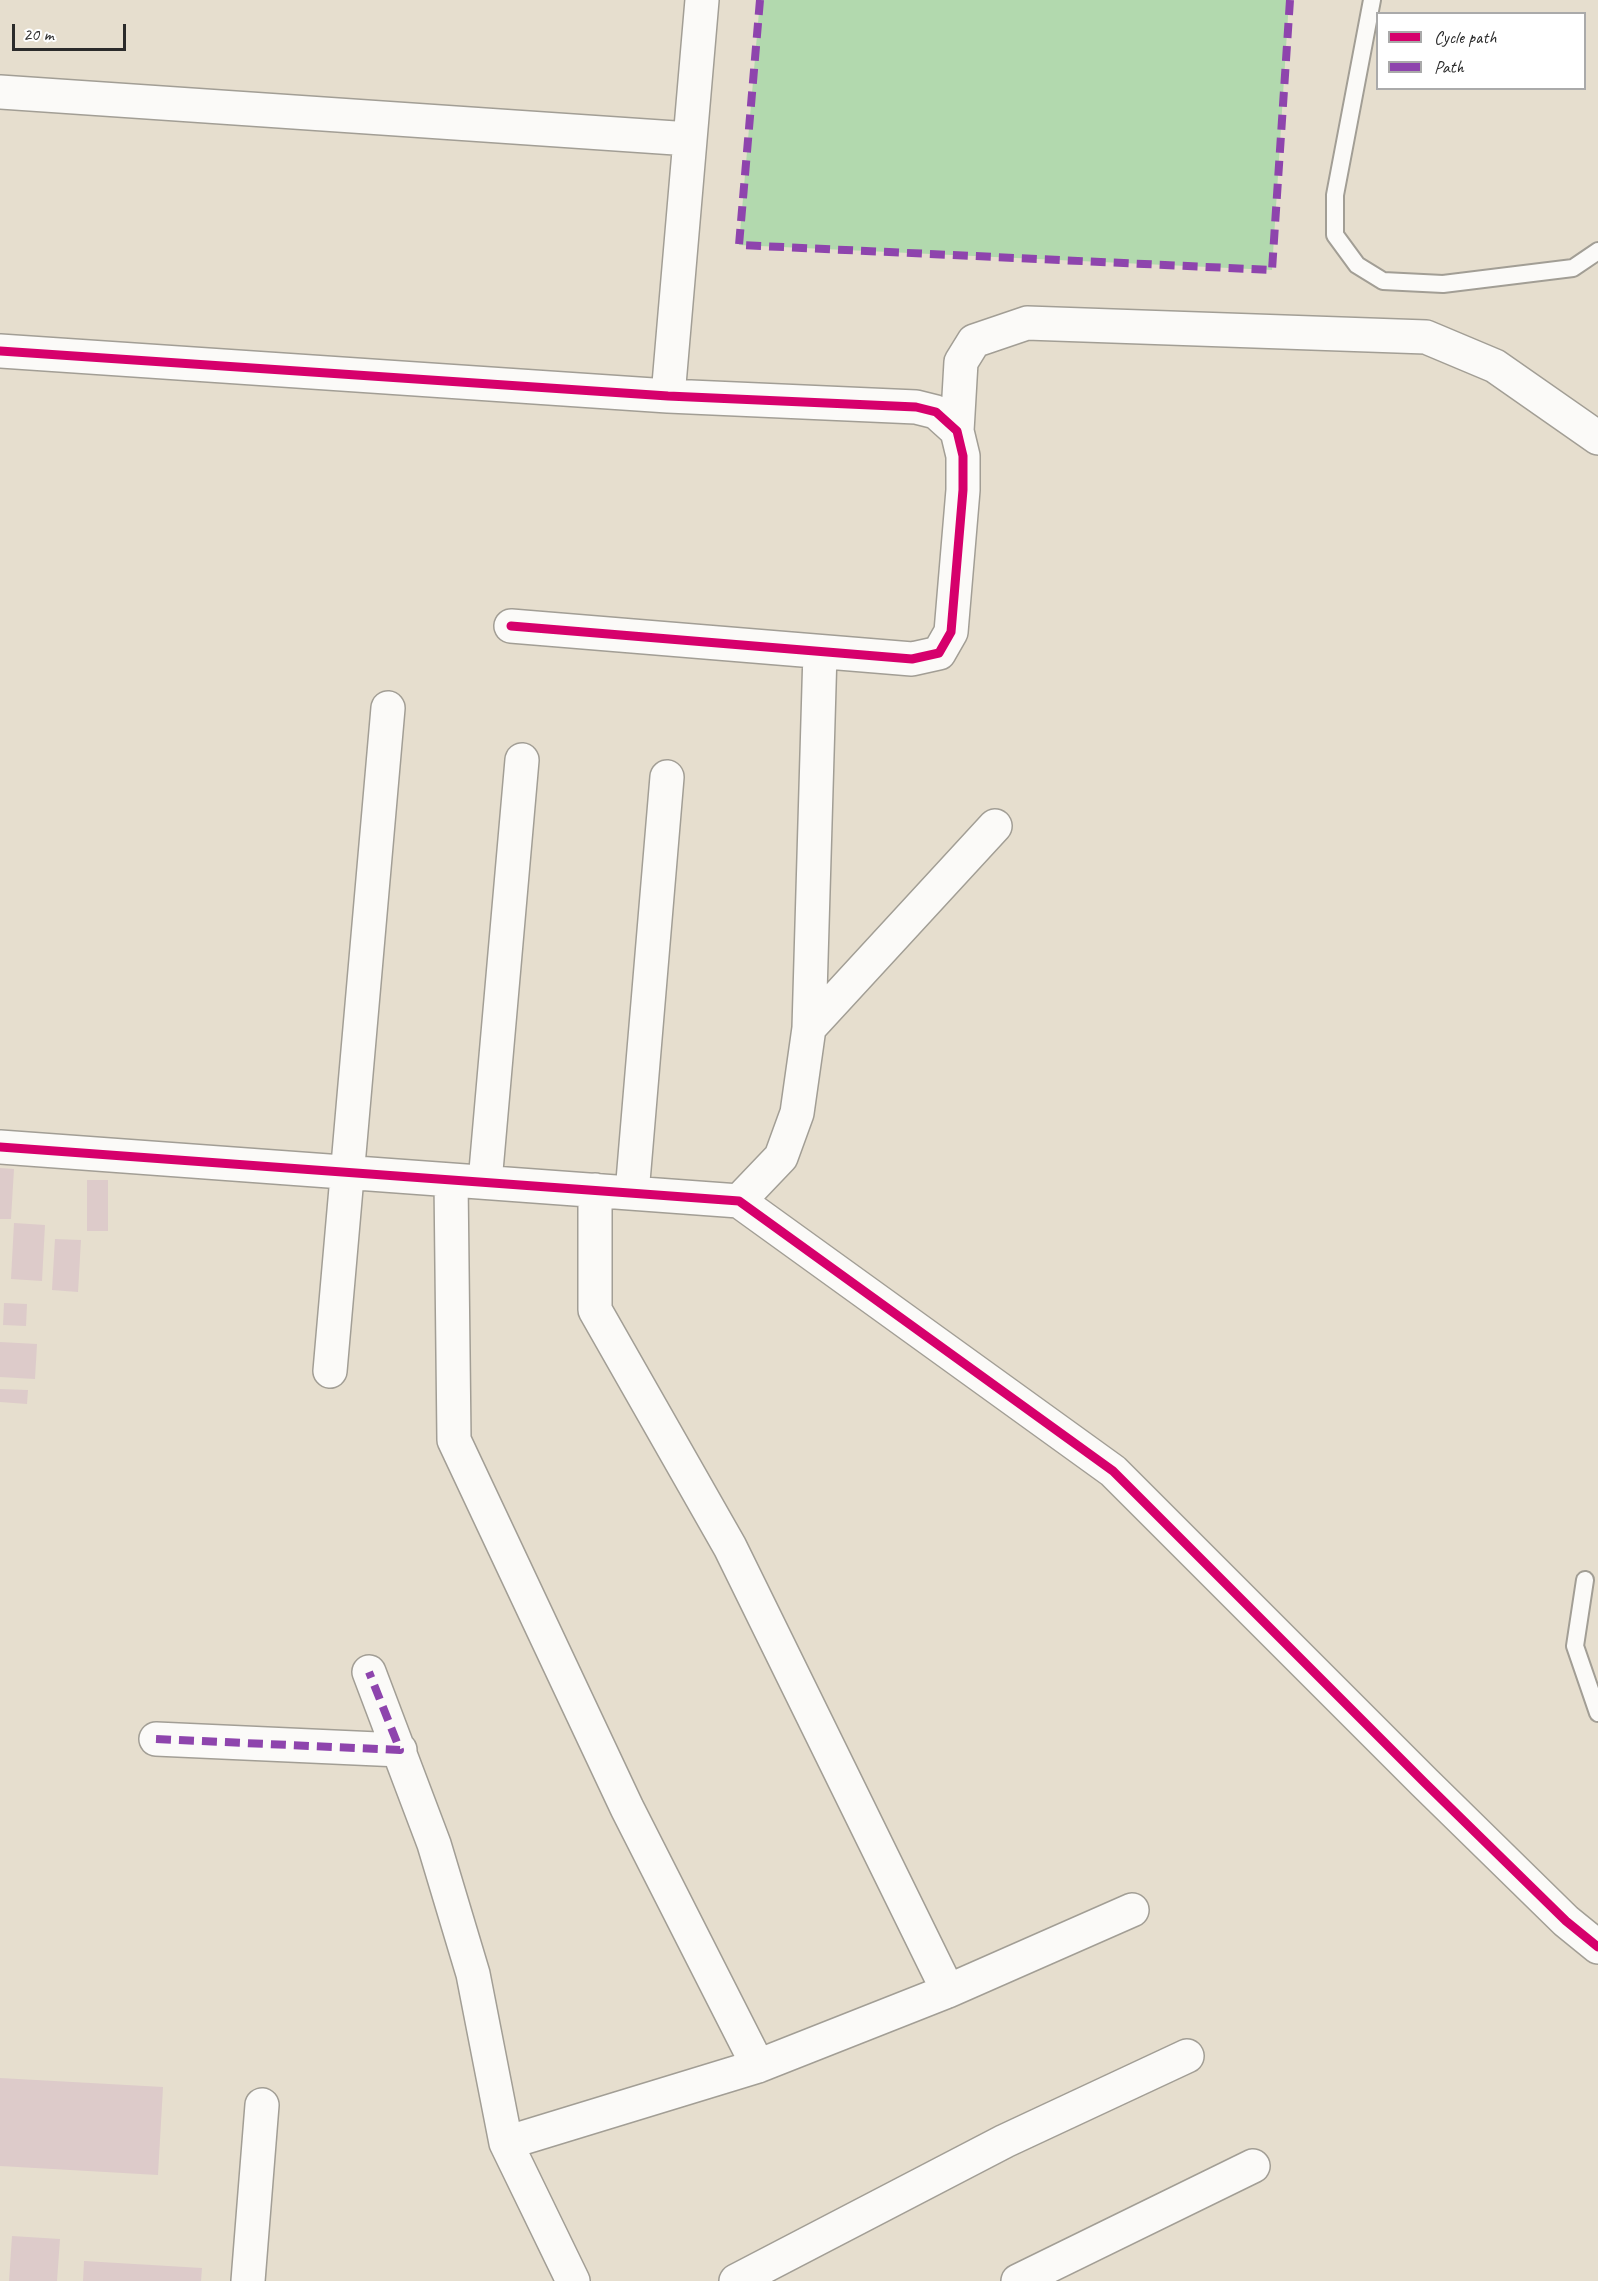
<!DOCTYPE html>
<html>
<head>
<meta charset="utf-8">
<style>
	body { margin:0 }
	#map { position:relative; width:1598px; height:2281px; overflow:hidden; background:#e6dece; font-family:Caveat,sans-serif }
	canvas { display:block }
	.legend { position:absolute; left:1376px; top:12px; width:210px; height:78px; box-sizing:border-box; background:#fff; border:2px solid #aaa; margin:0; padding:8px 10px; list-style:none; font-size:18px; color:#2b2b2b }
	.legend li { display:flex; align-items:center; gap:12px; height:30px }
	.legend b { width:30px; border:2px solid #aaa }
	.scale { position:absolute; left:12px; top:24px; width:114px; height:27px; box-sizing:border-box; border:3px solid #2b2b2b; border-top:0; padding-left:8px; font-size:18px; line-height:21px; white-space:nowrap; color:#2b2b2b; -webkit-text-stroke:4px #fff; paint-order:stroke }
</style>
</head>
<body>
<div id="map">
<canvas width="1598" height="2281"></canvas>
<ul class="legend">
<li><b style="height:8px;background:#d6006c"></b>Cycle path</li>
<li><b style="height:8px;background:#8e44ad"></b>Path</li>
</ul>
<div class="scale">20 m</div>
</div>
<script>
const context = document.querySelector('canvas').getContext('2d');
context.lineJoin = 'round';
function fillPath(path, color) { context.fillStyle = color; context.fill(path, 'evenodd'); }
const poly = rows => new Path2D(rows.map(r => 'M' + r).join(''));
function stroke(path, color, width, dash) { context.strokeStyle = color; context.lineWidth = width; context.lineCap = dash ? 'butt' : 'round'; context.setLineDash(dash || []); context.stroke(path); }
const green = poly([
	[760,0,1289,0,1272,270,739,245]
]);
const building = poly([
	[0,1168,14,1169,11,1219,0,1219],
	[87,1180,108,1180,108,1231,87,1231],
	[14,1223,45,1225,42,1281,11,1279],
	[55,1239,81,1240,78,1292,52,1290],
	[4,1303,27,1304,26,1326,3,1325],
	[0,1342,37,1344,35,1379,0,1377],
	[0,1389,28,1390,27,1404,0,1402],
	[0,2078,163,2087,158,2175,0,2166],
	[12,2236,60,2239,57,2281,9,2281],
	[84,2261,202,2268,201,2281,83,2281]
]);
const service = poly([
	[1372,0,1335,195,1335,235,1357,265,1383,281,1443,284,1573,268,1598,251],
	[1585,1580,1575,1646,1598,1713]
]);
const minor = poly([
	[0,92,690,139],
	[0,351,668,396,916,407,936,412,957,431,963,456,963,490,951,632,939,653,912,659,511,626],
	[668,396,702,0],
	[957,431,961,362,974,341,1027,323,1426,337,1495,366,1598,438],
	[809,1028,995,826],
	[0,1147,739,1201,1113,1471,1424,1782,1566,1921,1598,1947],
	[451,1180,454,1440,627,1808,758,2066],
	[485,1182,522,760],
	[595,1190,595,1310,730,1547,948,1991],
	[632,1193,667,777],
	[739,1201,781,1157,797,1113,809,1028,820,652],
	[330,1371,388,708],
	[369,1672,434,1844,473,1974,506,2143,573,2281],
	[156,1739,400,1750],
	[506,2143,758,2066,948,1991,1132,1910],
	[248,2281,262,2105],
	[736,2281,1005,2141,1187,2056],
	[1018,2281,1253,2166]
]);
const quiet = poly([
	[760,0,739,245,1272,270,1290,0],
	[156,1739,400,1750,369,1672]
]);
const cycleway = poly([
	[0,351,668,396,916,407,936,412,957,431,963,456,963,490,951,632,939,653,912,659,511,626],
	[0,1147,739,1201,1113,1471,1424,1782,1566,1921,1598,1947]
]);
fillPath(green, '#b2d9ae');
fillPath(building, '#ddcbca');
stroke(service, '#a29e95', 20);
stroke(minor, '#a29e95', 36);
stroke(service, '#fbfaf8', 16);
stroke(minor, '#fbfaf8', 33);
stroke(quiet, '#8e44ad', 8, [15, 8]);
stroke(cycleway, '#d6006c', 9);
</script>
</body>
</html>
